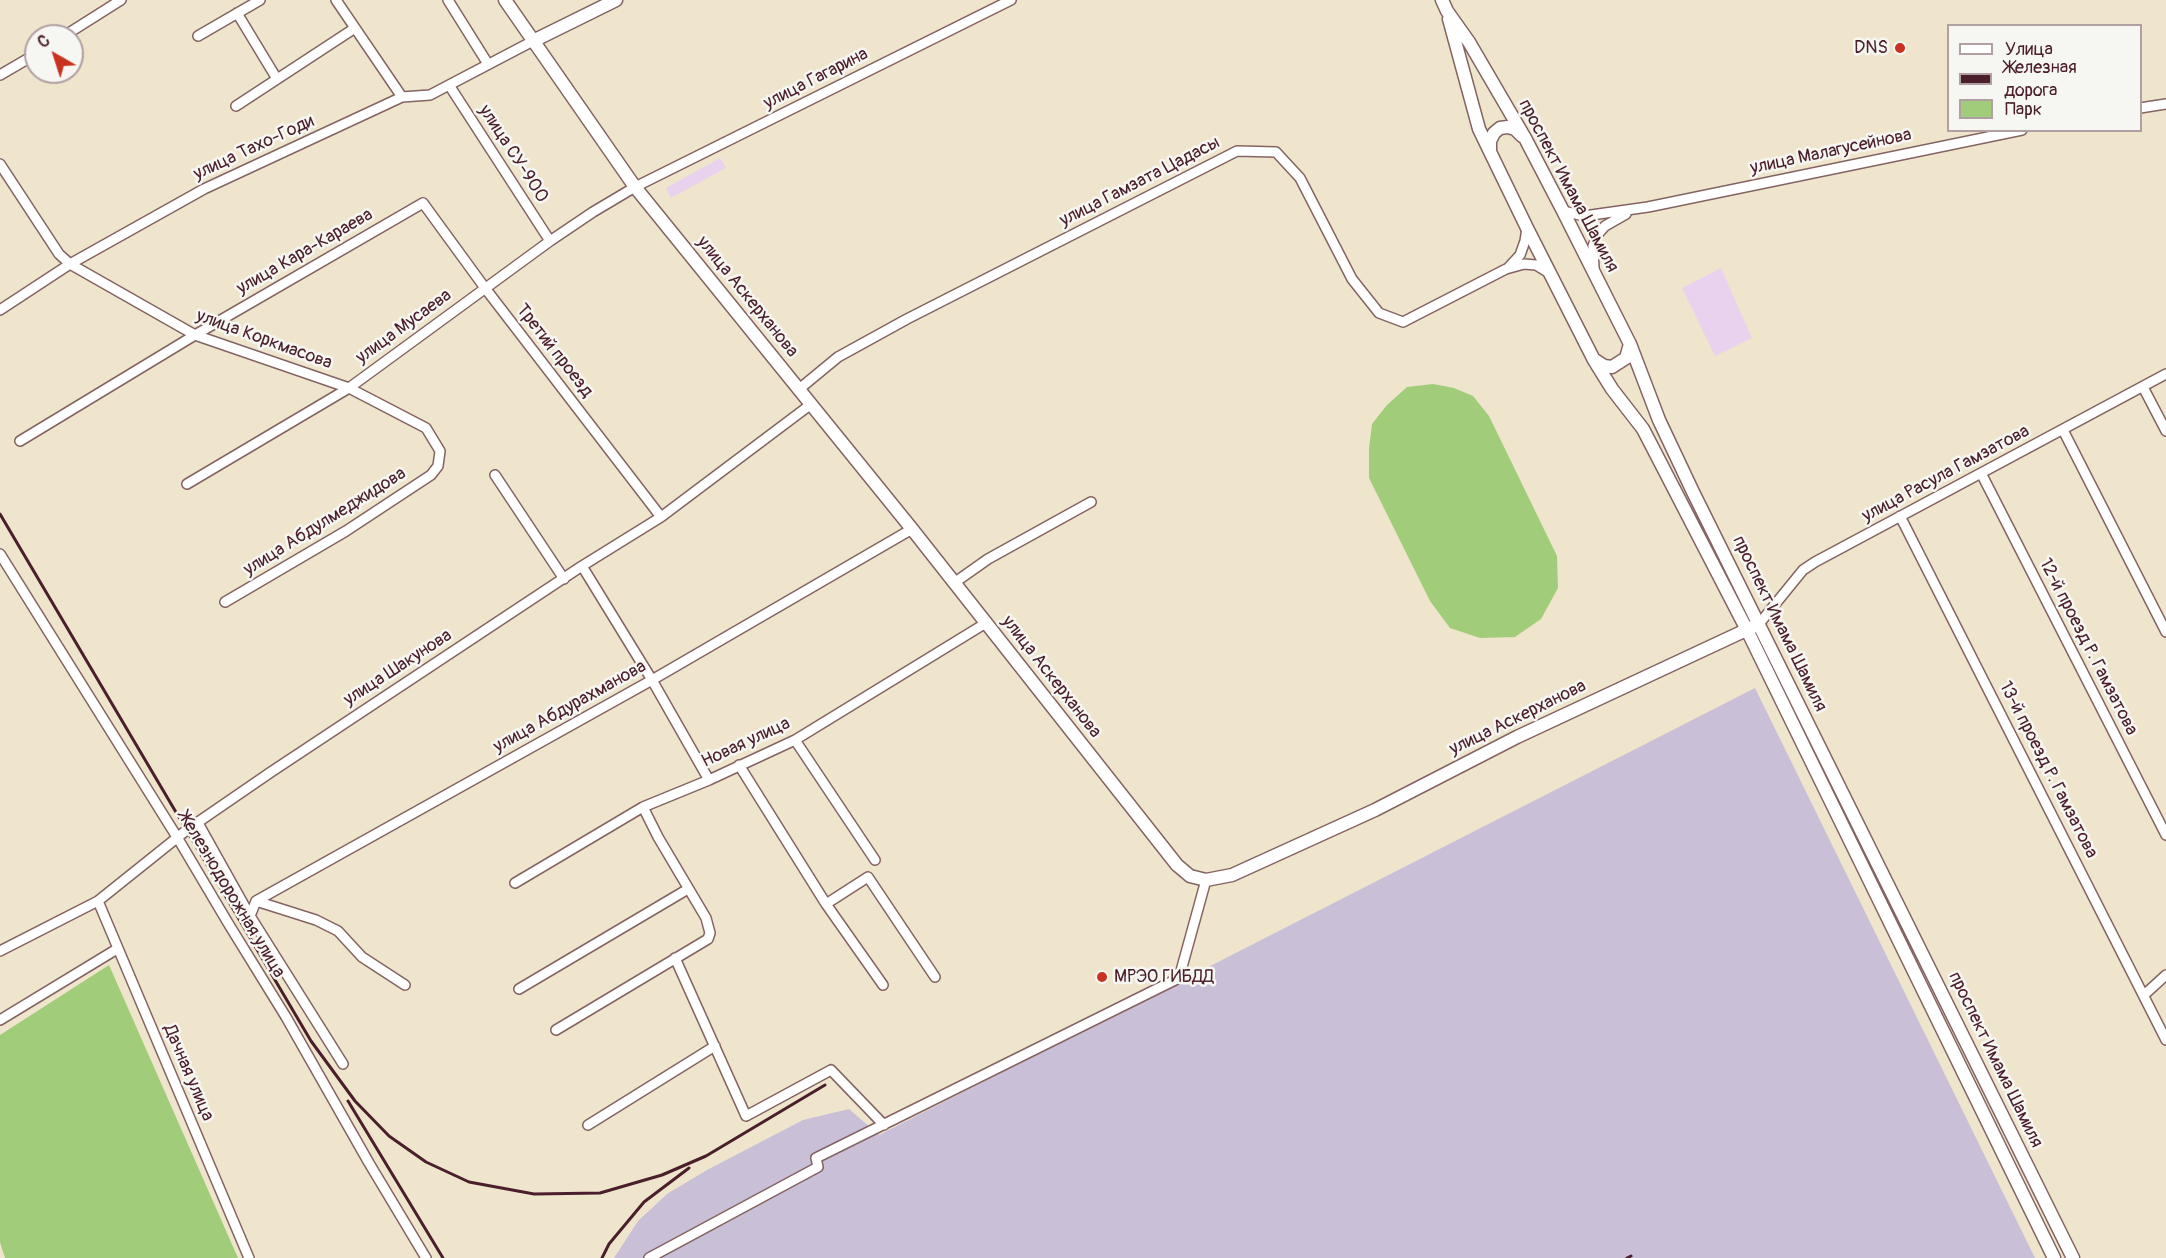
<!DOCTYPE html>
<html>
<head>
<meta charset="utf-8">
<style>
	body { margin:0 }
	#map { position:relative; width:2166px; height:1258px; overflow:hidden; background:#efe5cc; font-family:Pangolin,sans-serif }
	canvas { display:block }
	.legend { position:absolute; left:1947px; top:24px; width:195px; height:108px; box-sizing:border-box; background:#f6f6f2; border:2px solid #b1a0a2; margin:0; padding:8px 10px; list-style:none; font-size:18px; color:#4a1f2b }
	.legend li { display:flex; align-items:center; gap:12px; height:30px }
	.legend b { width:30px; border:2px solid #b1a0a2 }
	.north { position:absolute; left:24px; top:24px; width:60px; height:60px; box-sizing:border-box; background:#f6f6f2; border:2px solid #b1a0a2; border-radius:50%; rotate:321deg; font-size:16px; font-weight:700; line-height:24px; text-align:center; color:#4a1f2b }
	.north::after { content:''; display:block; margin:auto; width:21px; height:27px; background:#c8321e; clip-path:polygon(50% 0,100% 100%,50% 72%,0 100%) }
</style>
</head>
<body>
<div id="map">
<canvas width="2166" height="1258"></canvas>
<ul class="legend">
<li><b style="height:8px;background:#fff"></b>Улица</li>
<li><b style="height:8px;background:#4a1f2b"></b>Железная дорога</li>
<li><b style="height:16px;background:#a1cc79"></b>Парк</li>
</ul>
<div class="north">С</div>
</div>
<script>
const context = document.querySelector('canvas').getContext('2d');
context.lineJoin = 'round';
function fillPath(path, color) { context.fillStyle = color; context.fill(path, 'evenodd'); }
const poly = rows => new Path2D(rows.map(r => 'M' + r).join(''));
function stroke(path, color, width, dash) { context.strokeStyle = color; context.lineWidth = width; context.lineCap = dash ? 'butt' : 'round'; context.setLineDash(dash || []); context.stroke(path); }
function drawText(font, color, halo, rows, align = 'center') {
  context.font = font + ' Pangolin,sans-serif'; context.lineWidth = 5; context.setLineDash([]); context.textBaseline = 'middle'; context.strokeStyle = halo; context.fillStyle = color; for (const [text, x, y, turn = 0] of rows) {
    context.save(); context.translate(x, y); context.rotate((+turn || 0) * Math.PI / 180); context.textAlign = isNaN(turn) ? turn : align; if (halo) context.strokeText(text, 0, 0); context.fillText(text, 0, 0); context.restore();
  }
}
const built = poly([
	[720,158,726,168,671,198,666,188],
	[1721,268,1752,338,1715,356,1682,288]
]);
const industrial = poly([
	[1755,688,2035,1258,614,1258,638,1221,667,1194,707,1170,803,1120,849,1109,879,1135]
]);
const green = poly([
	[1433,384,1454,388,1473,396,1489,416,1557,556,1558,588,1541,619,1515,637,1480,638,1450,628,1430,601,1369,478,1369,449,1372,424,1387,405,1407,387],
	[109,965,238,1258,5,1258,0,1242,0,1035]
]);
const street = poly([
	[336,0,402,97],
	[448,0,488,64],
	[237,13,277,79],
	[64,36,121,0],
	[198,36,260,0],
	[0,75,36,54],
	[449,85,550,241],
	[236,106,355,28],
	[2140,108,2166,104],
	[0,164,59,254,70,264,195,335,349,388,426,428,440,451,438,466,431,475,346,531,225,602],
	[1563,211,1584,216,1648,207,2022,130],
	[1508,268,1520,255,1525,241,1527,228],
	[1594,268,1593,246,1597,235,1605,226,1626,214],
	[0,310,70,264,204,189,402,97,430,95,533,41],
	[2143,387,2166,431],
	[798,390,838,357,907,319,1237,151,1276,152,1300,178,1352,279,1379,313,1403,322,1506,269,1524,264,1536,265,1549,273],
	[2063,430,2166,632],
	[20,441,195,335,423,203,485,288,661,517],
	[1981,473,2166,835],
	[495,475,564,579],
	[187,484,349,388,550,241,593,212,635,187,1011,0],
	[1900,516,2166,1040],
	[0,554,177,837,228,923,286,1017,369,1163,426,1258],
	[582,566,652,680,709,780],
	[954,583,988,559,1091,502],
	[1759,624,1803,570,1815,562,2166,374],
	[795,740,875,860],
	[739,765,826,904,883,985],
	[198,823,250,916,343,1064],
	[515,883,643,807,709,780,795,740,986,623],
	[98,901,249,1258],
	[256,901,316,920,338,931,362,957,405,985],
	[826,904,868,877,935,977],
	[250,916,256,901,652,680,912,529],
	[0,951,98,901,188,829,271,772,582,566,661,517,810,405],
	[675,958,746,1116,831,1070,884,1125],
	[519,989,688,889],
	[2144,995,2166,975],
	[0,1020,117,949],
	[556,1030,708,939,710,933,706,918,658,837,643,807],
	[588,1125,715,1046],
	[649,1258,818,1167,816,1158,1179,978,1206,880]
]);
const secondary = poly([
	[505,0,635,187,912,529,1177,865,1190,876,1206,880,1232,875,1375,810,1517,737,1759,624],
	[1442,0,1447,11,1469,42,1525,138,1563,211,1630,344,1659,420,1693,492,2073,1258],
	[1449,19,1479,129,1527,228,1594,360,1612,389,1643,429,1747,630,2054,1258],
	[533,41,616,0],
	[1490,151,1490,141,1494,133,1500,128,1508,127,1515,129,1522,136],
	[1595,360,1604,366,1612,367,1626,358,1630,344]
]);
const rail = poly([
	[0,514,311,1041,355,1101,389,1136,426,1162,469,1182,534,1194,600,1193,662,1175,706,1156,825,1085],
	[348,1101,443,1258],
	[602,1258,609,1244,644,1202,689,1168],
	[1627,1258,1631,1256]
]);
const markers = [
	[1900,48,6,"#c8321e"],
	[1102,977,6,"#c8321e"]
];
const poiNames = [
	["DNS",1888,48],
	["МРЭО ГИБДД",1114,977,"left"]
];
const streetNames = [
	["улица Гагарина",816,79,-27],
	["улица Тахо-Годи",254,148,-25],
	["улица Малагусейнова",1831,152,-12],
	["улица СУ-900",513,154,57],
	["улица Гамзата Цадасы",1140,182,-27],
	["проспект Имама Шамиля",1568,186,62],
	["улица Кара-Караева",305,252,-30],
	["улица Аскерханова",747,297,51],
	["улица Мусаева",404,327,-36],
	["улица Коркмасова",264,340,20],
	["Третий проезд",554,351,52],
	["улица Расула Гамзатова",1946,474,-28],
	["улица Абдулмеджидова",325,522,-32],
	["проспект Имама Шамиля",1779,624,64],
	["12-й проезд Р. Гамзатова",2088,647,63],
	["улица Шакунова",398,668,-33],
	["улица Аскерханова",1051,677,52],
	["улица Абдурахманова",570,707,-29],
	["улица Аскерханова",1518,718,-26],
	["Новая улица",746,743,-25],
	["13-й проезд Р. Гамзатова",2048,770,63],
	["Железнодорожная улица",231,895,59],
	["проспект Имама Шамиля",1995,1060,64],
	["Дачная улица",188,1073,67]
];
fillPath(built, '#e9d2ed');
fillPath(industrial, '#c9bfd7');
fillPath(green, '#a1cc79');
stroke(street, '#846463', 12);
stroke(secondary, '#846463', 15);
stroke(street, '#fff', 9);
stroke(secondary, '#fff', 12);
stroke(rail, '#4a1f2b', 3);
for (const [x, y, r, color] of markers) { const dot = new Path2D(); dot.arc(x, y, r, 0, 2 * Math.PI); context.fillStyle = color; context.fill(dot); stroke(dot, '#f6f6f2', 2); }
drawText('18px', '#4a1f2b', '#f6f6f2', poiNames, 'right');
drawText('18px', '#4a1f2b', '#f6f6f2', streetNames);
</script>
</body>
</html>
